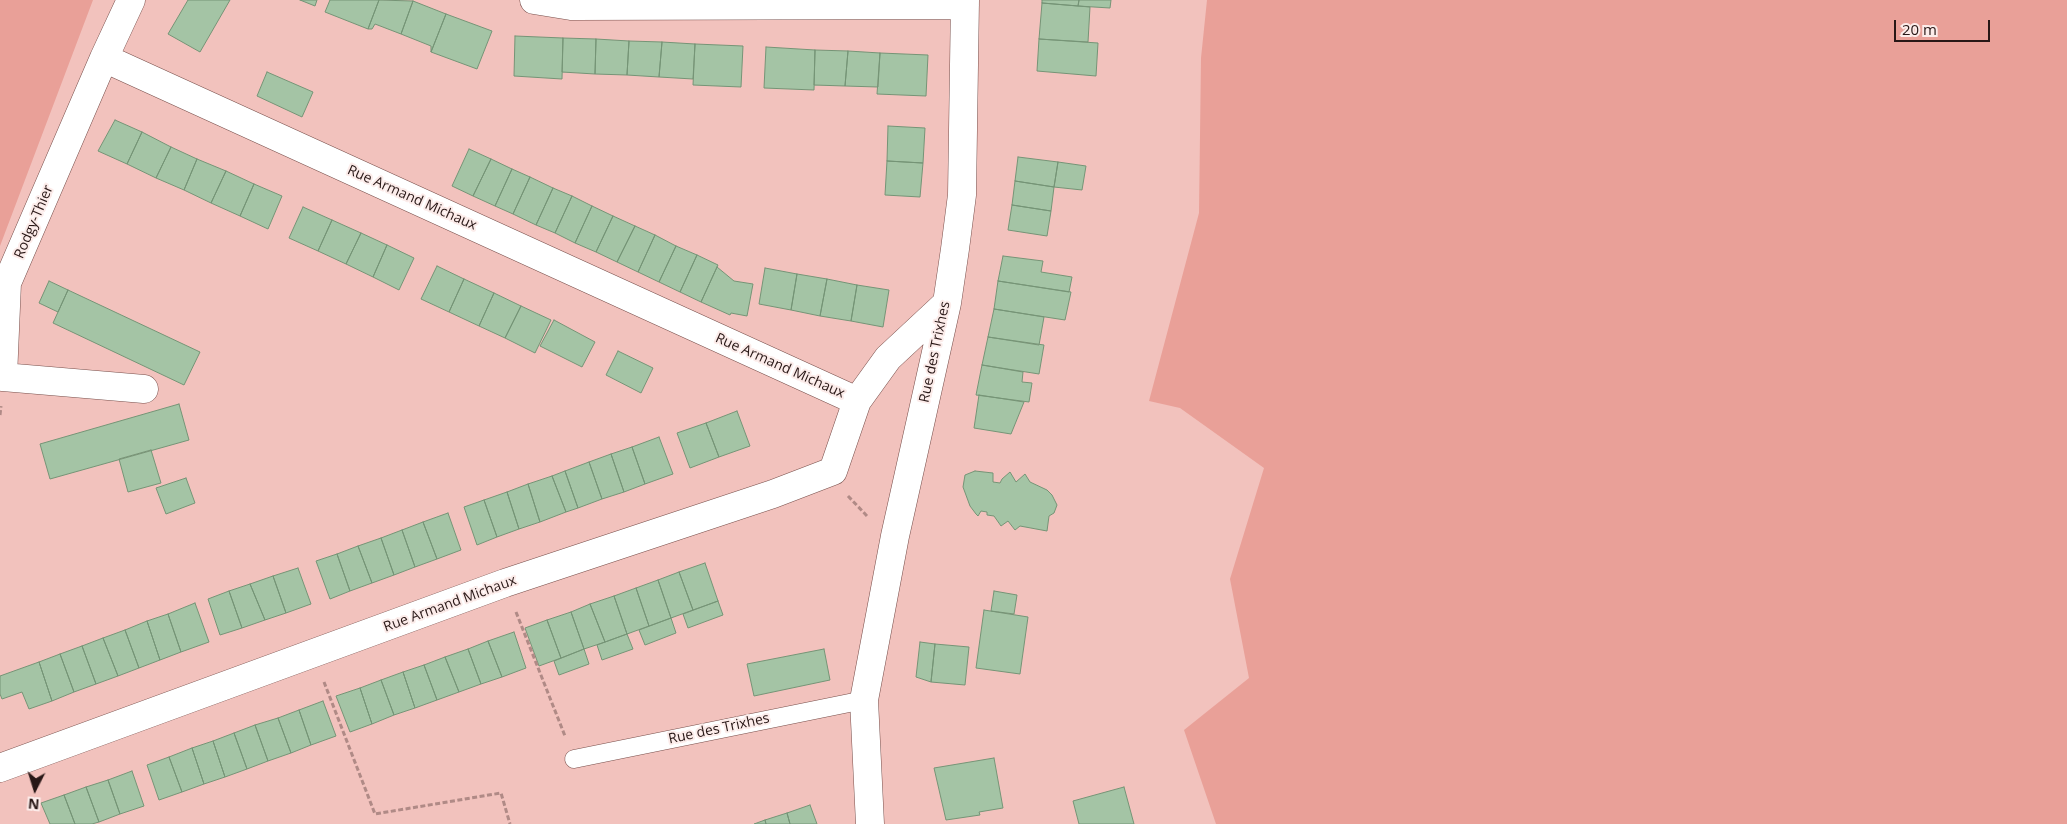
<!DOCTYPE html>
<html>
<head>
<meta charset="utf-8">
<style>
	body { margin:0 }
	#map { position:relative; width:2067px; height:824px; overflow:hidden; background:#f2c2bd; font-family:"Open Sans",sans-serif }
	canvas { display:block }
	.north { position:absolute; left:10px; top:764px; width:50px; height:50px; -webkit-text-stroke:4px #fcecea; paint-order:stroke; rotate:185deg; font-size:14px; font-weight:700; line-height:20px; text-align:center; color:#281716 }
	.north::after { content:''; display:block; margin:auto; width:18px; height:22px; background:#281716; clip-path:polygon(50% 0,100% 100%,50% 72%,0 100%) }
	.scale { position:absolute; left:1894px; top:20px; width:96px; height:22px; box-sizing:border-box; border:2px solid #281716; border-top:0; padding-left:6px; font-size:15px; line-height:18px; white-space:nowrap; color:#281716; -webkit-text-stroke:4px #fcecea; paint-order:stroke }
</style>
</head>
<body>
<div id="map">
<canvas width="2067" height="824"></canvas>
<div class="north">N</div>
<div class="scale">20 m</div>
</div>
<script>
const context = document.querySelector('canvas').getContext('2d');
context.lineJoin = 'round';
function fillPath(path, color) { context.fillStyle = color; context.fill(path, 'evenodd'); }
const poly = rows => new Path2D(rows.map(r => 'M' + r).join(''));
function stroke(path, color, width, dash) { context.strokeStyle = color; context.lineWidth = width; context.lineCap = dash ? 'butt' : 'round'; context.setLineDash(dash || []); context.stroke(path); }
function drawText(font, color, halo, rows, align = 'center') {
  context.font = font + ' "Open Sans",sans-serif'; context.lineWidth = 4; context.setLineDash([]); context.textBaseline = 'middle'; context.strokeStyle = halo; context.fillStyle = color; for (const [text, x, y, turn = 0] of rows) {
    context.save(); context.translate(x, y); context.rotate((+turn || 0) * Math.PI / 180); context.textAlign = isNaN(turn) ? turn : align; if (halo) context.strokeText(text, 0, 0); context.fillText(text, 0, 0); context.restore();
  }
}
const green = poly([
	[0,0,93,0,0,246],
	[1207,0,2067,0,2067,824,1216,824,1184,730,1249,678,1230,579,1264,468,1180,408,1149,401,1199,213,1201,58]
]);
const building = poly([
	[188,0,230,0,200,52,168,34,188,0],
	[300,0,317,0,315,6,300,0],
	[330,0,379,0,368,29,325,12,330,0],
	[379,0,413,1,401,34,375,24,372,29,368,29,379,0],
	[1042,0,1079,0,1078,6,1042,3,1042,0],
	[1079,0,1111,0,1110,8,1078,6,1079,0],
	[413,1,446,14,431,52,431,46,401,34,413,1],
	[1042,3,1090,7,1088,42,1039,39,1042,3],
	[446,14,492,31,477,69,431,52,446,14],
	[515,36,563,38,562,79,514,76,515,36],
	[563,38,596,39,595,74,562,72,563,38],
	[596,39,629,41,627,75,595,74,596,39],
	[1039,39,1098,43,1096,76,1037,71,1039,39],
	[629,41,662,42,659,77,627,75,629,41],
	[662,42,695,44,693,79,659,77,662,42],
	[695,44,743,46,741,87,693,85,695,44],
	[766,47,815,50,814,90,764,88,766,47],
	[815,50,848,51,845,86,814,85,815,50],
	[848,51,880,53,878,87,845,86,848,51],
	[880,53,928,55,926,96,877,94,880,53],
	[267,72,313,92,302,117,257,96,267,72],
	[115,120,142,132,127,164,98,151,115,120],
	[888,126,925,128,923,163,887,161,888,126],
	[142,132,171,147,156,178,127,164,142,132],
	[171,147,197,159,184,190,156,178,171,147],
	[469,149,491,159,473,196,452,186,469,149],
	[1018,157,1058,162,1054,187,1015,181,1018,157],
	[197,159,226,171,211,203,184,190,197,159],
	[491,159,512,169,495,206,473,196,491,159],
	[887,161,923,163,920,197,885,195,887,161],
	[1058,162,1086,166,1082,190,1054,187,1058,162],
	[512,169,530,177,513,214,495,206,512,169],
	[226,171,254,184,240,216,211,203,226,171],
	[530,177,553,188,536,225,513,214,530,177],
	[1015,181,1054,187,1051,211,1012,205,1015,181],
	[254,184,282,196,268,229,240,216,254,184],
	[553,188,572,196,555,233,536,225,553,188],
	[572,196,592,206,575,243,555,233,572,196],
	[1012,205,1051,211,1047,236,1008,230,1012,205],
	[592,206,613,216,596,252,575,243,592,206],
	[303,207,332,220,318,251,289,238,303,207],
	[613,216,635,226,617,262,596,252,613,216],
	[332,220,361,233,346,264,318,251,332,220],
	[635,226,655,235,638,272,617,262,635,226],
	[361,233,387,245,373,277,346,264,361,233],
	[655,235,676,246,659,282,638,272,655,235],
	[387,245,414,258,399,290,373,277,387,245],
	[676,246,697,255,680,292,659,282,676,246],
	[697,255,718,265,701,302,680,292,697,255],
	[1003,256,1043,261,1041,272,1072,277,1069,292,998,281,1003,256],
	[437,266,464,279,449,312,421,299,437,266],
	[717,267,734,281,753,284,747,316,731,313,730,315,701,302,717,267],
	[765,268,797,274,791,310,759,304,765,268],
	[797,274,827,279,820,316,791,310,797,274],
	[464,279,494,293,479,326,449,312,464,279],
	[827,279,857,285,851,321,820,316,827,279],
	[49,281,68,290,58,312,39,303,49,281],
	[998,281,1071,292,1065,320,994,309,998,281],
	[857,285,889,290,883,327,851,321,857,285],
	[68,290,200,352,184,385,53,323,68,290],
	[494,293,521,306,505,338,479,326,494,293],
	[521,306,551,320,535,353,505,338,521,306],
	[994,309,1044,317,1039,345,988,337,994,309],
	[554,320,595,342,582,367,540,346,554,320],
	[988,337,1044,345,1039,374,982,365,988,337],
	[618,351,653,368,641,393,606,375,618,351],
	[982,365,1023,372,1022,382,1032,383,1029,402,976,395,982,365],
	[979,395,1024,402,1011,434,974,428,979,395],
	[179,404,189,440,50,479,40,444,179,404],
	[737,411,750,446,719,457,706,423,737,411],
	[706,423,719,457,690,468,677,433,706,423],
	[659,437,673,474,645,484,632,447,659,437],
	[632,447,645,484,624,492,611,454,632,447],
	[151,450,161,483,128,492,119,459,151,450],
	[611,454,624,492,602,499,589,462,611,454],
	[589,462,602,499,578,508,565,471,589,462],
	[565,471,578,508,566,512,552,476,565,471],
	[975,471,993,473,993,482,1000,483,1002,479,1010,472,1016,482,1025,474,1030,482,1047,490,1052,495,1057,505,1054,513,1049,516,1047,531,1020,526,1015,530,1008,521,1001,526,994,516,987,515,987,512,981,511,978,516,976,514,970,506,963,487,965,475,975,471],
	[552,476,566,512,540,522,528,484,552,476],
	[186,478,195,503,166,514,156,488,186,478],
	[528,484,540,522,519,529,507,492,528,484],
	[507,492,519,529,497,537,484,500,507,492],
	[484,500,497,537,477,545,464,507,484,500],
	[448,513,461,550,437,559,423,522,448,513],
	[423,522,437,559,415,567,402,530,423,522],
	[402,530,415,567,394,575,381,538,402,530],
	[381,538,394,575,372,583,358,546,381,538],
	[358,546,372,583,350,591,337,554,358,546],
	[337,554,350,591,330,599,316,561,337,554],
	[705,563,718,601,693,610,679,572,705,563],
	[298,568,311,604,286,613,273,576,298,568],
	[679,572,693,610,671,618,658,580,679,572],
	[273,576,286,613,265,620,250,584,273,576],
	[658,580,671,618,649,626,636,588,658,580],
	[250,584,265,620,242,628,229,591,250,584],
	[636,588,649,626,627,634,614,596,636,588],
	[229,591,242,628,220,635,208,599,229,591],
	[994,591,1017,595,1014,614,991,611,994,591],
	[614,596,627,634,605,642,590,604,614,596],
	[718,601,723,615,688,628,683,614,718,601],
	[195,603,209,642,181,652,168,614,195,603],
	[590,604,605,642,584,649,571,612,590,604],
	[984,610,1028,617,1020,674,976,668,984,610],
	[571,612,584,649,561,658,547,620,571,612],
	[168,614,181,652,160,660,147,621,168,614],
	[671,618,676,633,645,645,639,630,671,618],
	[547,620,561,658,539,666,525,628,547,620],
	[147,621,160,660,139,668,125,630,147,621],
	[125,630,139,668,118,676,103,638,125,630],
	[514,632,526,668,502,677,488,641,514,632],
	[627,634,633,649,602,660,597,645,627,634],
	[103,638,118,676,96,684,82,646,103,638],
	[488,641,502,677,481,684,468,649,488,641],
	[920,642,935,644,931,682,916,677,920,642],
	[935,644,969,647,965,685,931,682,935,644],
	[82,646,96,684,74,692,60,654,82,646],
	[468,649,481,684,459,692,445,657,468,649],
	[584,649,589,664,559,675,554,661,584,649],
	[824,649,830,680,754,696,747,664,824,649],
	[60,654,74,692,52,701,39,662,60,654],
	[445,657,459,692,437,700,424,665,445,657],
	[39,662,52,701,29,709,22,692,2,699,0,694,0,676,39,662],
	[424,665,437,700,415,708,403,672,424,665],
	[403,672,415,708,394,715,381,680,403,672],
	[381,680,394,715,372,724,360,688,381,680],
	[360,688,372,724,350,732,336,696,360,688],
	[323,701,336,736,311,745,299,710,323,701],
	[299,710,311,745,291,753,278,718,299,710],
	[278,718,291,753,268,761,255,725,278,718],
	[255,725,268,761,247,769,234,733,255,725],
	[234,733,247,769,225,777,213,741,234,733],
	[213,741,225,777,204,784,192,748,213,741],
	[192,748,204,784,182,792,169,757,192,748],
	[169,757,182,792,159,800,147,765,169,757],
	[994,758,1003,808,979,812,980,815,946,820,934,768,994,758],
	[132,771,144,806,120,814,108,780,132,771],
	[108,780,120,814,99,822,86,787,108,780],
	[86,787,99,822,92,824,75,824,64,795,86,787],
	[1124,787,1134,824,1079,824,1073,801,1124,787],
	[64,795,75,824,50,824,41,803,64,795],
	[810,805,817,824,790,824,787,813,810,805],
	[787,813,790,824,766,824,765,820,787,813],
	[765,820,766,824,754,824,765,820]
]);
const path = poly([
	[0,415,1,406],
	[848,496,868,517],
	[516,612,565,736],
	[324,682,375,814,501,793,510,824]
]);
const lane = poly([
	[574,759,864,700]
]);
const street = poly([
	[131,0,104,58,7,283,3,377,144,389],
	[534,0,571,6,965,5],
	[857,401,888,358,947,303],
	[0,768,505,583,773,494,833,471,857,401,104,58],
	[870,824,864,700,895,536,947,303,955,249,962,195,965,0]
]);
const streetNames = [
	["Rue Armand Michaux",412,198,24],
	["Rodgy-Thier",34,222,-67],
	["Rue des Trixhes",935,352,-78],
	["Rue Armand Michaux",780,366,24],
	["Rue Armand Michaux",450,604,-20],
	["Rue des Trixhes",719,729,-12]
];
fillPath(green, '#e9a098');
fillPath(building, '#a4c4a5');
stroke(building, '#759476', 1);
stroke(lane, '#784f4b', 19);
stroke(street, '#784f4b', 29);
stroke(path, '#b08a86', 3, [5, 2.5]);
stroke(lane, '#fff', 18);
stroke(street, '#fff', 28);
drawText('14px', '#281716', '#fcecea', streetNames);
</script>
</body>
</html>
